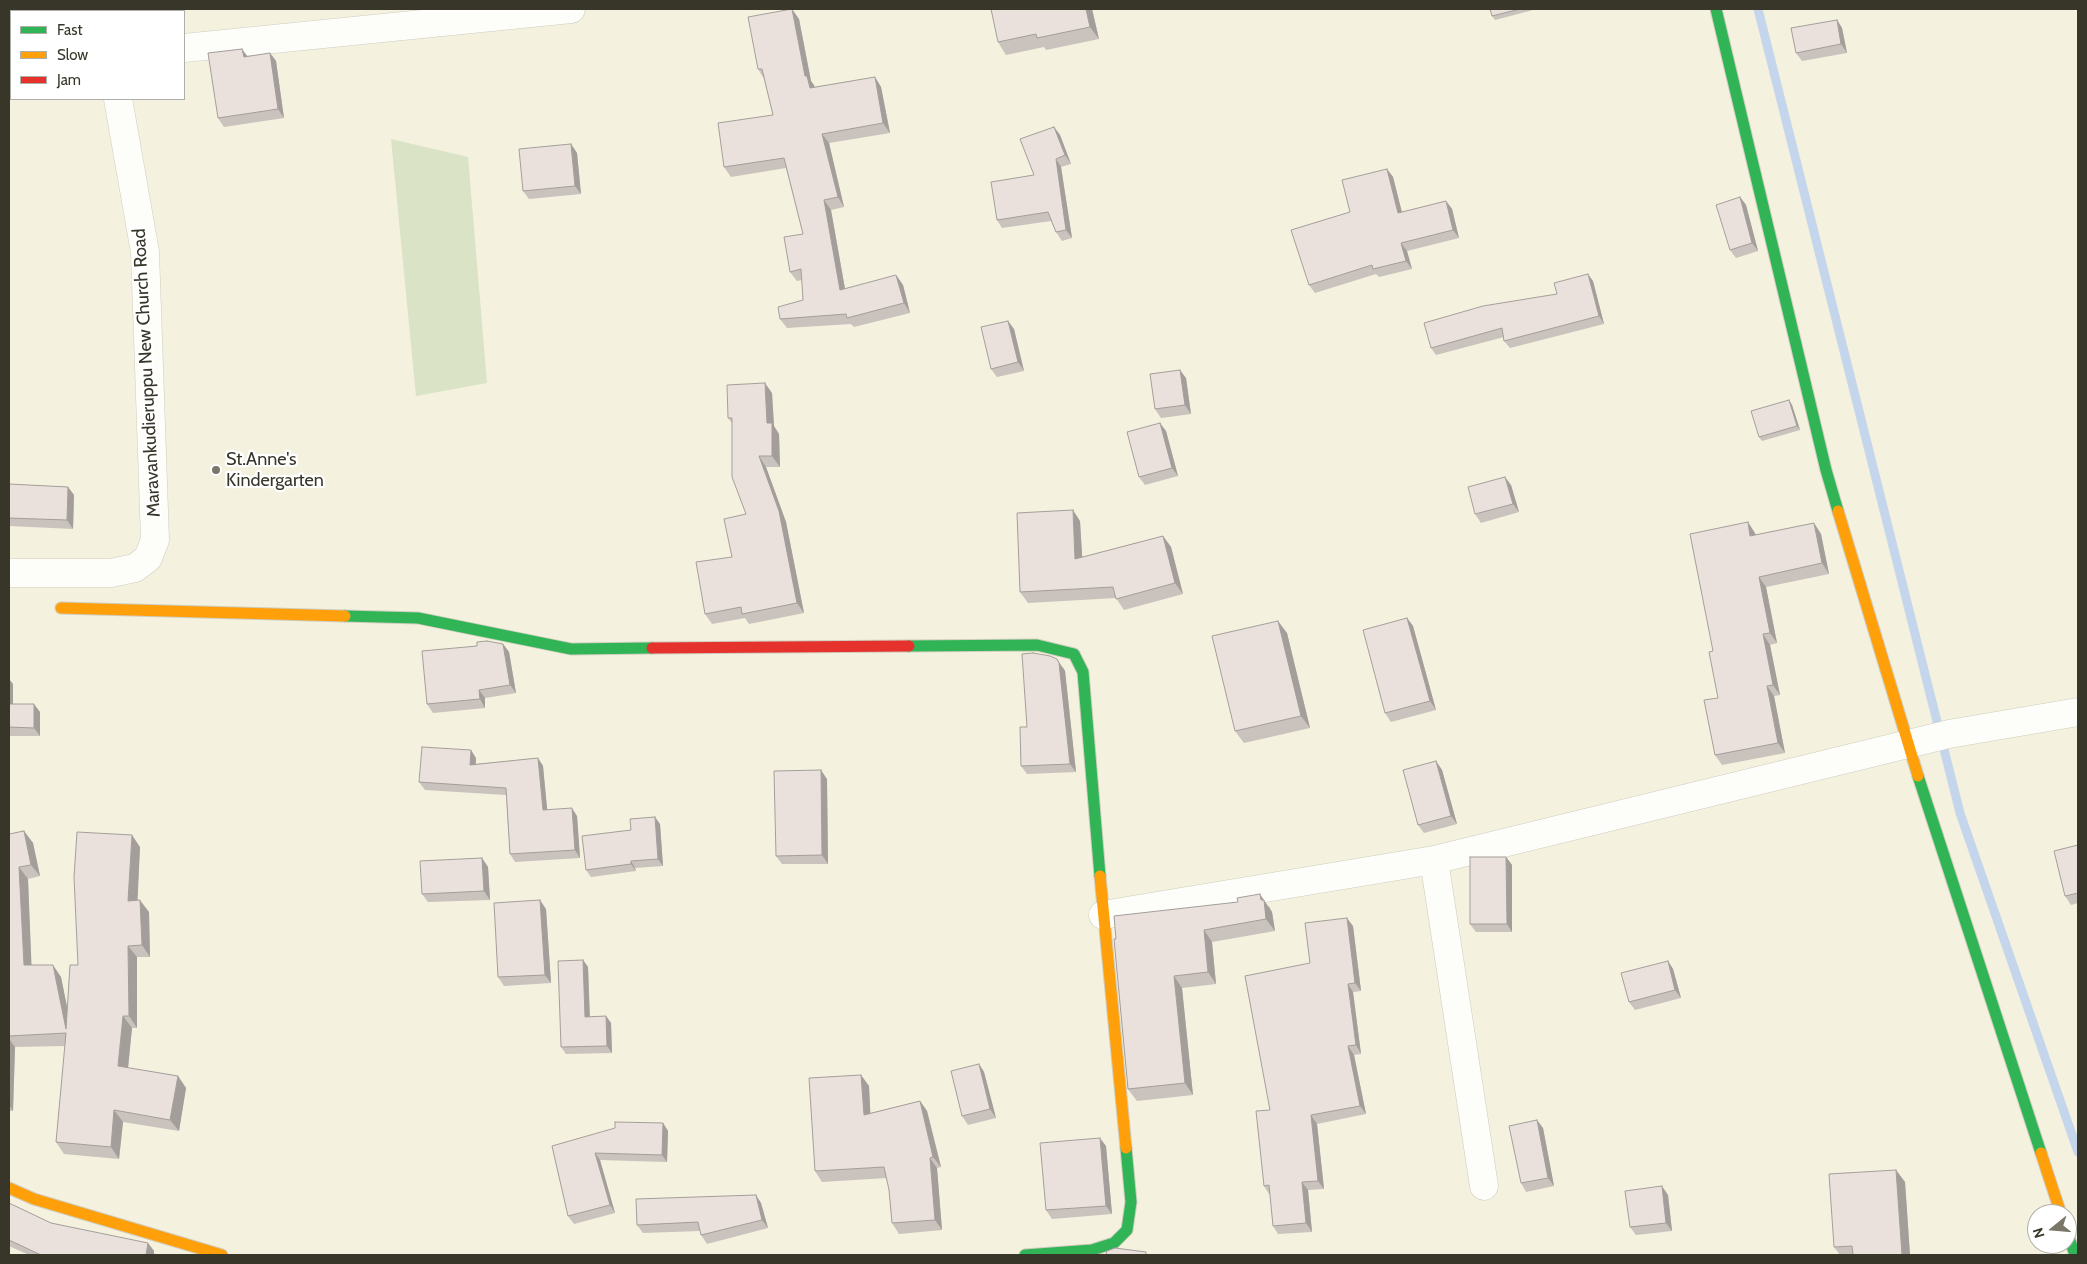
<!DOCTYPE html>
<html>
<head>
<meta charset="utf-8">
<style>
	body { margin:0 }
	#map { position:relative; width:2087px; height:1264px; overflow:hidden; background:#f4f1df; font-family:Cabin,sans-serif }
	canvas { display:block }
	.frame { position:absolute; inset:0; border:10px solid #383629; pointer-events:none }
	.legend { position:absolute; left:10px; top:10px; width:175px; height:90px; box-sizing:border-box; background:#fff; border:1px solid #afafa9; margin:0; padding:6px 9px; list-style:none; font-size:15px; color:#383629 }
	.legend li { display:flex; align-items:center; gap:10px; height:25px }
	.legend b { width:25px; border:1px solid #afafa9 }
	.north { position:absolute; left:2027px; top:1204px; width:50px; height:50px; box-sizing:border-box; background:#fff; border:1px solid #afafa9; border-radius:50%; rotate:253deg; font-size:14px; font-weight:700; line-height:20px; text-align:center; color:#383629 }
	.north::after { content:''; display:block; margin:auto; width:18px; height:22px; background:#7a7769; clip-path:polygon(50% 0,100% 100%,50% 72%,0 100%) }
</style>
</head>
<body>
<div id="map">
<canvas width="2087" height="1264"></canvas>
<div class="frame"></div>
<ul class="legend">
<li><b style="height:6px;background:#30b455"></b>Fast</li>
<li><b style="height:6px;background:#ff9f0a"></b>Slow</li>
<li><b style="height:6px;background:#e5322d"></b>Jam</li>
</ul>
<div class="north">N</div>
</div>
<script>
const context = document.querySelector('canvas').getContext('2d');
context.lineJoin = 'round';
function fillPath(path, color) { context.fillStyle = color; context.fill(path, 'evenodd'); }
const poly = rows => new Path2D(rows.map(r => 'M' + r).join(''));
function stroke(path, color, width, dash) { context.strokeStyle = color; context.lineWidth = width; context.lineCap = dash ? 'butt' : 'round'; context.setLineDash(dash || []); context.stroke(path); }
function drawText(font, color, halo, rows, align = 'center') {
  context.font = font + ' Cabin,sans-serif'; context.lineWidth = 4.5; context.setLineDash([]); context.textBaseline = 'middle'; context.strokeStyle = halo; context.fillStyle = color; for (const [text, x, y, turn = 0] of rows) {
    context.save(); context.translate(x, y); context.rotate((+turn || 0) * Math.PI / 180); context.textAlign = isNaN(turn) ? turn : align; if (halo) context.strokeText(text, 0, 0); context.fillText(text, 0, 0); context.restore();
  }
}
const green = poly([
	[391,139,468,157,487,383,416,396]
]);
const stream = poly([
	[1758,9,1960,813,2078,1152]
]);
const street = poly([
	[17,9,17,11],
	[184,48,571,9],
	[9,70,11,70],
	[9,573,111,573,135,568,148,558,155,540,145,252,118,99],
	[1434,860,1484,1186],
	[1103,915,1434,860,1949,734,2078,712]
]);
const fast = poly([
	[1716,9,1826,470,1838,511],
	[345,616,418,618,571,649,652,648],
	[909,646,1037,645,1074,654,1083,672,1100,876],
	[1918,776,2041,1153],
	[2067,1232,2075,1255],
	[1025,1255,1092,1250,1114,1243,1127,1230,1131,1202,1126,1148]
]);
const slow = poly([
	[1838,511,1918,776],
	[61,608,345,616],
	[1100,876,1126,1148],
	[2041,1153,2061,1214],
	[9,1188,34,1199,222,1255]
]);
const jam = poly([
	[652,648,909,646]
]);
const wall = poly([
	[1092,9,1099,39,1046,50,1044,47,1006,55,998,42],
	[1490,9,1533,9,1533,10,1495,20,1492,16],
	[799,19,811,81,815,87,875,77,881,87,890,133,829,143,844,207,831,210,845,289,896,275,903,285,910,313,854,327,851,324,787,328,780,319,803,300,802,280,797,281,790,272,803,234,786,168,731,177,724,167,773,115,764,79,758,69],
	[1837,20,1842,28,1847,53,1802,61,1796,53],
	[270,53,276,61,284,118,224,127,218,118,248,57],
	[1054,127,1060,135,1071,164,1061,167,1072,238,1062,241,1056,232,1051,221,1002,228,997,220,1034,175],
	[571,144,577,153,581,194,529,199,523,191],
	[1387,169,1393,177,1402,212,1446,201,1452,209,1459,238,1407,251,1412,269,1379,277,1376,274,1315,293,1309,285,1350,212],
	[1740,197,1746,205,1758,251,1736,258,1730,250],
	[1593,281,1604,324,1510,348,1504,341,1504,337,1436,355,1431,348,1557,294],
	[1014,329,1024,371,997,377,991,369],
	[1186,378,1191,414,1161,418,1155,409],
	[772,393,774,426,779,434,780,467,766,467,786,522,804,613,749,624,745,618,712,624,705,614,732,557,746,514,732,423,728,418],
	[1789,400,1792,405,1800,430,1762,441,1759,437],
	[1166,431,1178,476,1145,485,1139,477],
	[9,484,68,487,74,495,73,529,9,526],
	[1511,485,1519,512,1481,523,1475,514],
	[1080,521,1082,557,1163,536,1171,547,1183,594,1124,610,1116,598,1028,603,1020,592],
	[1814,523,1821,534,1829,574,1766,587,1777,643,1770,645,1780,695,1774,696,1785,753,1722,765,1715,755,1718,698,1713,651,1755,533,1755,535],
	[1407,618,1413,626,1436,710,1391,722,1385,713],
	[1287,633,1310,728,1244,743,1235,731],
	[503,644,509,652,516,693,485,698,485,708,433,713,427,704],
	[1063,667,1065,671,1076,772,1027,774,1021,766,1027,727],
	[9,679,13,684,13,704,40,712,40,736,9,736],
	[476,758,476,764,538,758,543,766,547,810,577,816,580,858,515,862,510,854,506,795,425,790,419,782],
	[1436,761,1442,770,1457,824,1424,833,1418,825],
	[827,779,828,864,782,864,776,856],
	[660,824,663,866,635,868,636,871,591,877,586,870,631,830],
	[24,831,33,843,40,876,28,879,31,965,61,977,67,1008,78,965,140,847,137,900,149,912,150,957,137,957,137,1028,132,1028,128,1068,178,1076,186,1088,179,1131,123,1122,119,1159,64,1154,56,1142,65,1046,15,1047,13,1111,9,1111,9,834],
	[2078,845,2078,903,2071,905,2065,896],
	[1506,857,1512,865,1512,932,1476,932,1470,924],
	[482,858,488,867,490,900,428,902,422,894],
	[1269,906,1272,912,1275,931,1212,942,1216,984,1182,988,1193,1095,1137,1101,1128,1089,1114,939],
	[546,909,551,983,504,986,498,977],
	[1353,926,1361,991,1353,992,1361,1054,1354,1055,1366,1114,1317,1124,1324,1189,1308,1190,1312,1232,1278,1234,1273,1226,1270,1194,1269,1194,1264,1186,1310,963],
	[583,960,588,967,590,1017,606,1016,611,1023,612,1053,566,1054,561,1047],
	[1668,961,1673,969,1681,998,1635,1010,1629,1002],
	[979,1064,984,1072,996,1118,968,1125,962,1116],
	[861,1075,869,1086,870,1113,920,1101,927,1111,941,1167,937,1168,942,1230,899,1234,892,1223,889,1190,887,1178,822,1182,815,1171],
	[663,1123,668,1131,667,1162,600,1160,615,1213,574,1224,568,1216,552,1146],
	[1543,1128,1554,1186,1526,1192,1521,1183],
	[1106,1146,1112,1214,1052,1219,1046,1210],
	[1896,1170,1905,1182,1910,1255,1840,1255,1834,1247],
	[1668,1195,1672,1231,1636,1235,1630,1227],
	[9,1203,51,1223,148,1243,154,1251,154,1255,29,1255,9,1246],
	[761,1203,768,1228,707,1244,701,1235,700,1231,643,1233,637,1225]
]);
const shadedWall = poly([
	[792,9,799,19,811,81,814,85,817,98,810,88,805,76],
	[1086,9,1092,9,1099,39,1090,27],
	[1837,20,1842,28,1847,53,1841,44],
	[242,49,248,57,244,57],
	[270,53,276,61,284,118,278,109],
	[875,77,881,87,890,133,883,123],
	[1054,127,1060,135,1071,164,1065,155],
	[822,134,829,143,844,207,838,197],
	[571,144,577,153,581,194,575,186],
	[1056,159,1061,167,1072,238,1066,230],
	[1387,169,1393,177,1404,221,1398,213],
	[1740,197,1746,205,1758,251,1752,243],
	[824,200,831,210,847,300,840,290],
	[1446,201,1452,209,1459,238,1453,230],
	[1401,243,1407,251,1412,269,1406,261],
	[1588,274,1593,281,1604,324,1599,316],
	[896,275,903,285,910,313,904,303],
	[1008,321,1014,329,1024,371,1018,362],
	[1180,370,1186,378,1191,414,1185,405],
	[765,383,772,393,774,426,779,434,780,467,772,456,767,423],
	[1789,400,1792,405,1800,430,1797,426],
	[1160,423,1166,431,1178,476,1172,468],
	[759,456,766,467,786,522,804,613,797,603],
	[1505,477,1511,485,1519,512,1513,504],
	[68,487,74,495,73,529,67,520],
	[1073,510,1080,521,1083,570,1075,559],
	[1748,522,1755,533,1758,546,1750,536],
	[1814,523,1821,534,1829,574,1822,563],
	[1163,536,1171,547,1183,594,1175,583],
	[1759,577,1766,587,1777,643,1770,633],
	[1407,618,1413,626,1436,710,1430,701],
	[1278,621,1287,633,1310,728,1301,716],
	[1763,634,1770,645,1780,695,1773,685],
	[503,644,509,652,516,693,510,685],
	[1057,659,1065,671,1076,772,1070,764],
	[9,679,13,684,13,712,9,707],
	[1767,686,1774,696,1785,753,1778,743],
	[479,690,485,698,485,708,480,699],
	[34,704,40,712,40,736,34,728],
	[471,750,476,758,475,772,470,765],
	[538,758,543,766,548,818,543,810],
	[1436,761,1442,770,1457,824,1451,816],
	[821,770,827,779,828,864,822,855],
	[572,808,577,816,580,858,575,850],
	[655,817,660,824,663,866,658,859],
	[24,831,33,843,40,876,31,865],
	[132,835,140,847,137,912,128,901],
	[1506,857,1512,865,1512,932,1507,924],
	[482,858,488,867,490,900,484,891],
	[631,861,635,868,636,871,631,864],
	[19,867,28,879,32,977,24,965],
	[1260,894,1272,912,1275,931,1266,919],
	[140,900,149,912,150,957,142,945],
	[540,900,546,909,551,983,545,975],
	[1347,918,1353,926,1361,991,1355,983],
	[1204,930,1212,942,1216,984,1208,972],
	[128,946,137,957,137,1028,129,1016],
	[583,960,588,967,590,1024,585,1017],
	[1668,961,1673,969,1681,998,1675,990],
	[53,965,61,977,74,1041,66,1029],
	[1174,976,1182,988,1193,1095,1185,1083],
	[1348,984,1353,992,1361,1054,1356,1045],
	[123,1016,132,1028,127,1078,118,1066],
	[606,1016,611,1023,612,1053,607,1046],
	[9,1039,15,1047,13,1111,9,1105],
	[1348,1046,1354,1055,1366,1114,1360,1106],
	[979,1064,984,1072,996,1118,990,1109],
	[861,1075,869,1086,871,1125,864,1115],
	[178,1076,186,1088,179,1131,170,1120],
	[920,1101,927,1111,941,1167,933,1157],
	[114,1110,123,1122,119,1159,111,1147],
	[1311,1115,1317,1124,1324,1189,1318,1181],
	[1537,1120,1543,1128,1554,1186,1548,1178],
	[663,1123,668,1131,667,1162,662,1155],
	[1100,1138,1106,1146,1112,1214,1106,1206],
	[595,1153,600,1160,615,1213,610,1205],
	[930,1158,937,1168,942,1230,935,1220],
	[1896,1170,1905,1182,1910,1255,1902,1255],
	[1302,1182,1308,1190,1312,1232,1306,1223],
	[1662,1186,1668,1195,1672,1231,1666,1223],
	[756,1195,761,1203,768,1228,762,1220],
	[148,1243,154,1251,154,1255,146,1255]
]);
const building = poly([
	[792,9,805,76,807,76,810,88,875,77,883,123,822,134,838,197,824,200,840,290,896,275,904,303,847,318,846,314,780,319,778,307,803,300,801,269,790,272,784,237,803,234,784,158,724,167,718,123,773,115,762,69,758,69,748,17,792,9],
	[991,9,1086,9,1090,27,1037,38,1036,34,998,42,991,9],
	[1490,9,1520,9,1492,16,1490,9],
	[1837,20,1841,44,1796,53,1791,28,1837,20],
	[242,49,244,57,270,53,278,109,218,118,208,53,242,49],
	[1054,127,1065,155,1056,159,1066,230,1056,232,1048,212,997,220,991,182,1034,175,1020,139,1054,127],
	[571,144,575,186,523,191,519,149,571,144],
	[1387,169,1398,213,1446,201,1453,230,1401,243,1406,261,1373,269,1372,265,1309,285,1291,230,1350,212,1342,180,1387,169],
	[1740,197,1752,243,1730,250,1716,205,1740,197],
	[1588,274,1599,316,1504,341,1502,328,1431,348,1424,323,1483,306,1557,294,1554,283,1588,274],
	[1008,321,1018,362,991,369,981,327,1008,321],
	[1180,370,1185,405,1155,409,1150,374,1180,370],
	[765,383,767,423,772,423,772,456,759,456,779,511,797,603,742,614,741,607,705,614,696,562,732,557,724,519,746,514,732,477,732,418,728,418,727,385,765,383],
	[1789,400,1797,426,1759,437,1751,411,1789,400],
	[1160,423,1172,468,1139,477,1127,432,1160,423],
	[1505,477,1513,504,1475,514,1468,487,1505,477],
	[9,484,68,487,67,520,9,518,9,484],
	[1073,510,1075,559,1163,536,1175,583,1116,599,1113,587,1020,592,1017,513,1073,510],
	[1748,522,1750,536,1814,523,1822,563,1759,577,1770,633,1763,634,1773,685,1767,686,1778,743,1715,755,1704,700,1718,698,1709,652,1713,651,1690,534,1748,522],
	[1407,618,1430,701,1385,713,1363,630,1407,618],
	[1278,621,1301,716,1235,731,1212,636,1278,621],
	[487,641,503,644,510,685,479,690,480,699,427,704,422,651,477,646,477,642,487,641],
	[1033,653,1050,656,1057,659,1059,663,1070,764,1021,766,1020,727,1027,727,1022,654,1033,653],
	[9,704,34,704,34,728,9,727,9,704],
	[422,747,471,750,470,765,538,758,543,810,572,808,575,850,510,854,506,788,419,782,422,747],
	[1436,761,1451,816,1418,825,1403,770,1436,761],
	[821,770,822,855,776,856,774,771,821,770],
	[655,817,658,859,631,861,631,864,586,870,582,836,631,830,630,819,655,817],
	[24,831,31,865,19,867,24,965,53,965,66,1029,70,965,78,965,74,877,77,832,132,835,128,901,140,900,142,945,128,946,129,1016,123,1016,118,1066,178,1076,170,1120,114,1110,111,1147,56,1142,66,1033,9,1036,9,834,24,831],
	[2078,845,2078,893,2065,896,2054,851,2078,845],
	[1470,857,1506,857,1507,924,1470,924,1470,857],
	[482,858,484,891,422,894,420,861,482,858],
	[1260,894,1261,900,1264,900,1266,919,1204,930,1208,972,1174,976,1185,1083,1128,1089,1114,939,1116,939,1114,916,1238,902,1237,898,1260,894],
	[540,900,545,975,498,977,494,903,540,900],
	[1347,918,1355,983,1348,984,1356,1045,1348,1046,1360,1106,1311,1115,1318,1181,1302,1182,1306,1223,1273,1226,1269,1185,1264,1186,1256,1111,1270,1110,1245,976,1310,963,1305,923,1347,918],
	[583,960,585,1017,606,1016,607,1046,561,1047,558,961,583,960],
	[1668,961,1675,990,1629,1002,1621,973,1668,961],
	[979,1064,990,1109,962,1116,951,1071,979,1064],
	[861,1075,864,1115,920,1101,933,1157,930,1158,935,1220,892,1223,889,1190,884,1167,815,1171,809,1078,861,1075],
	[1537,1120,1548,1178,1521,1183,1509,1126,1537,1120],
	[615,1122,663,1123,662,1155,595,1153,610,1205,568,1216,552,1146,615,1128,615,1122],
	[1100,1138,1106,1206,1046,1210,1040,1143,1100,1138],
	[1896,1170,1902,1255,1853,1255,1852,1246,1834,1247,1829,1174,1896,1170],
	[1662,1186,1666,1223,1630,1227,1625,1191,1662,1186],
	[756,1195,762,1220,701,1235,698,1222,637,1225,636,1199,756,1195],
	[9,1203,51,1223,148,1243,146,1255,41,1255,9,1240,9,1203],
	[1115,1248,1146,1252,1146,1255,1106,1255,1107,1251,1115,1248]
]);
const markers = [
	[216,470,5,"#7a7769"]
];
const streetNames = [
	["Maravankudieruppu New Church Road",147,373,-93]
];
const poiNames = [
	["St.Anne's",226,460],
	["Kindergarten",226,481]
];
fillPath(green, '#dae3c5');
stroke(stream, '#c5d6ec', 9);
stroke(street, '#cfcdbe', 29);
stroke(fast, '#cfcdbe', 13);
stroke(slow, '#cfcdbe', 13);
stroke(jam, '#cfcdbe', 13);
stroke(street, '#fdfdfa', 28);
stroke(fast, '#30b455', 11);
stroke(slow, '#ff9f0a', 11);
stroke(jam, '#e5322d', 11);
fillPath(wall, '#c9c2bd');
fillPath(shadedWall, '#a49e9a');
fillPath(building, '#eae1dc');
stroke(building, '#a49e9a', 1);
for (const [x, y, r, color] of markers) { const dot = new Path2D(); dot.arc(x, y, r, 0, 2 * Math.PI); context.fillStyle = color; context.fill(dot); stroke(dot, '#fff', 2); }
drawText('18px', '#383629', '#fff', streetNames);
drawText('18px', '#383629', '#fff', poiNames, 'left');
</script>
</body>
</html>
